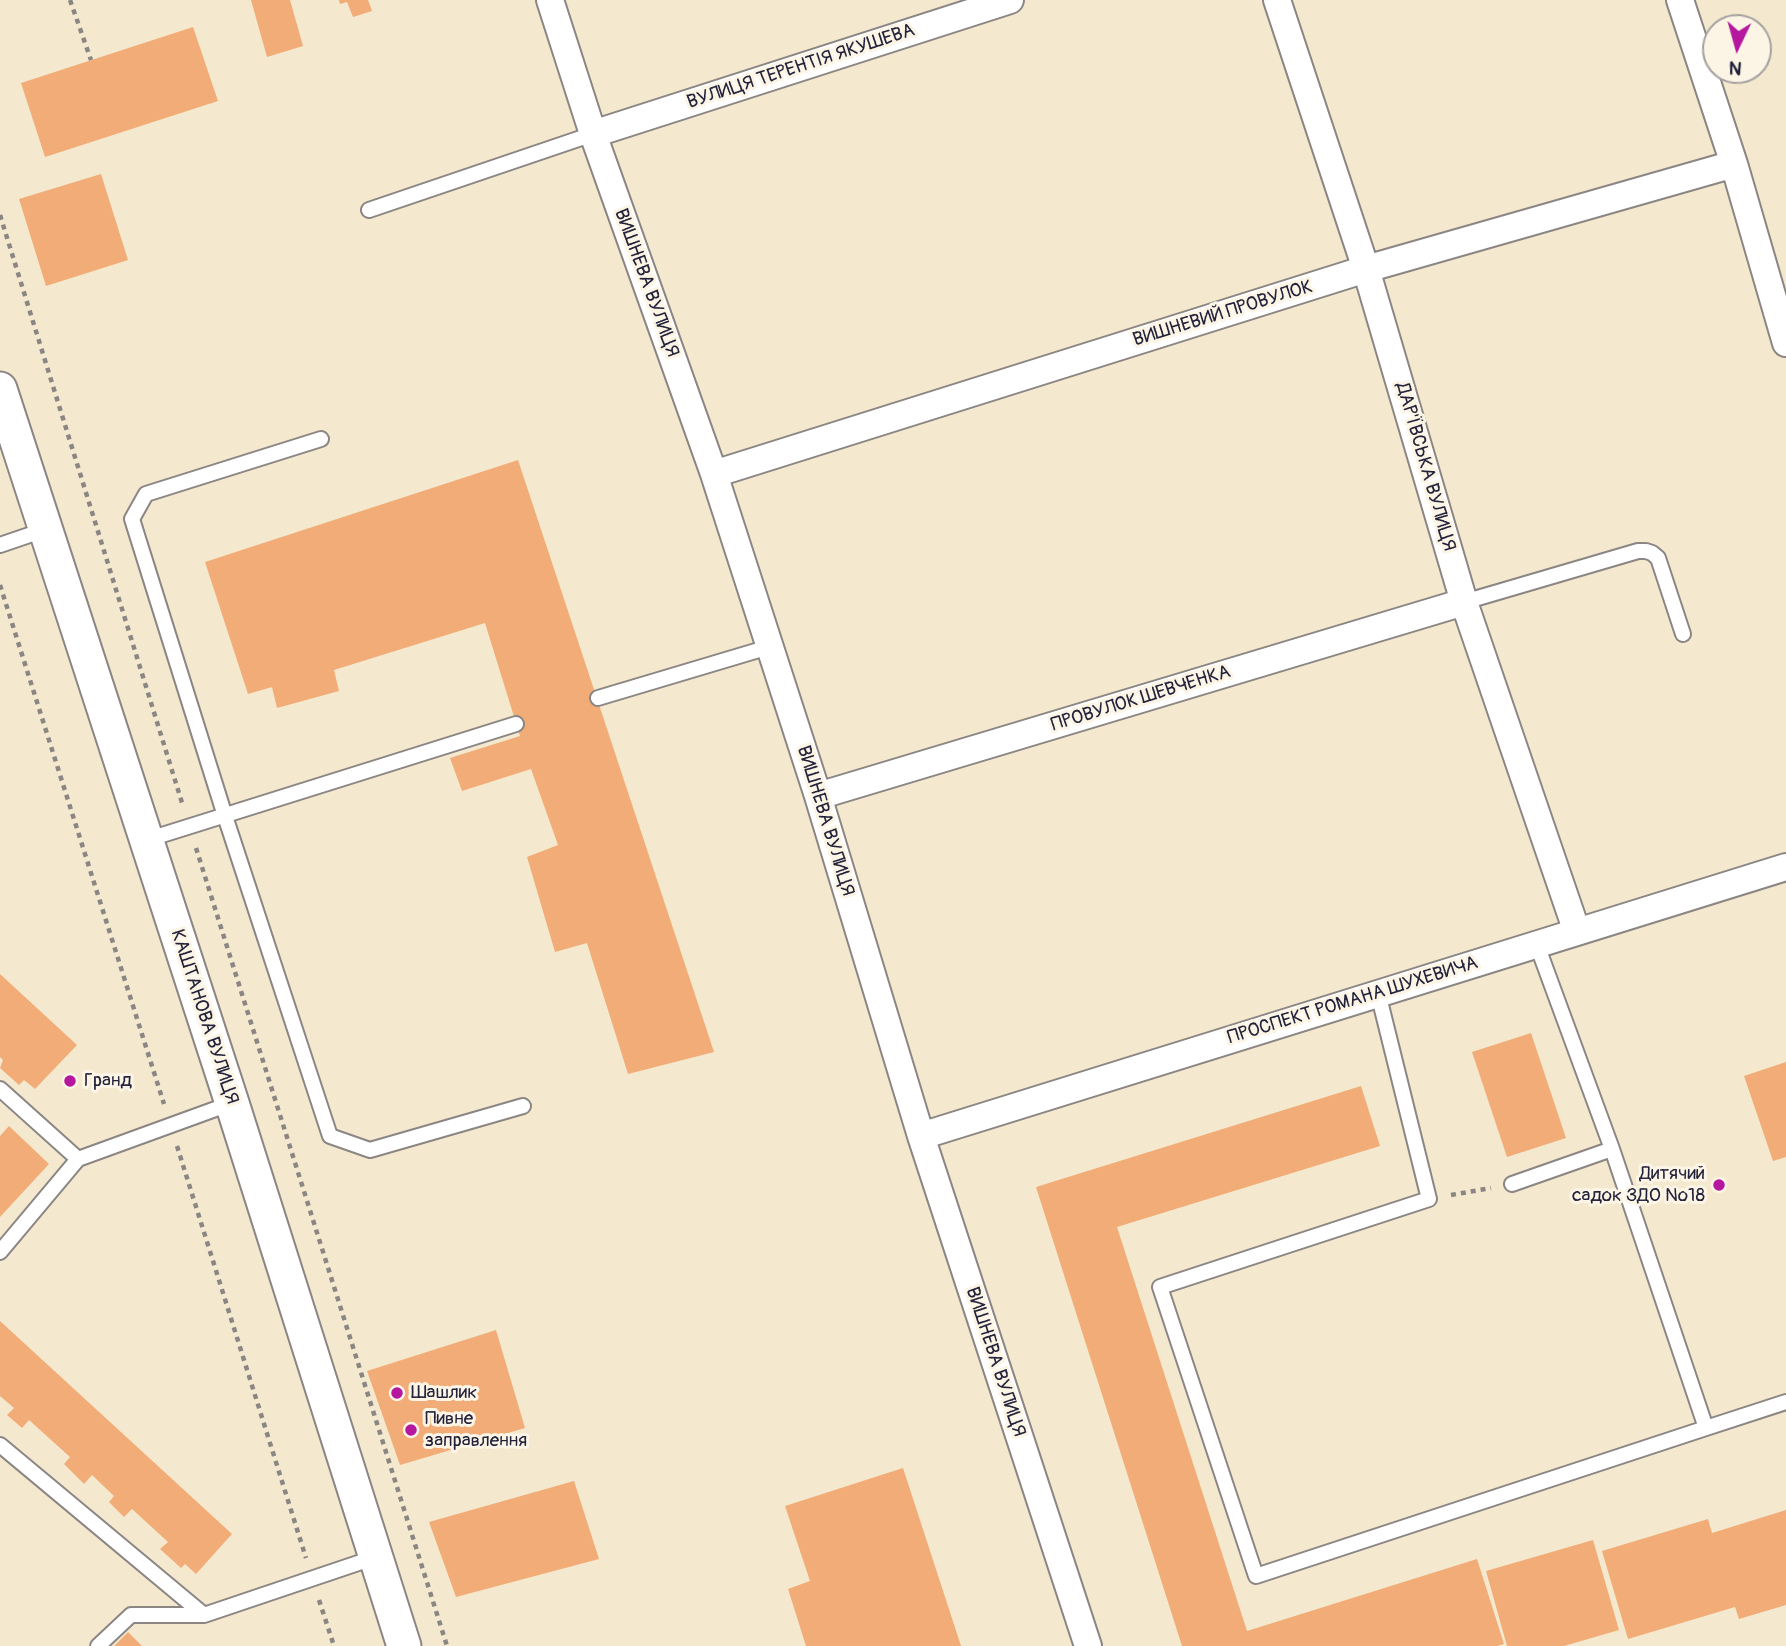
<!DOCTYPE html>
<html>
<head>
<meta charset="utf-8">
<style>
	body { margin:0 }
	#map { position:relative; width:1786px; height:1646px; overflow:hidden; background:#f4e9ce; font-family:Pangolin,sans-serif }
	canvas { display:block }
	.north { position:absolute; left:1702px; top:14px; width:70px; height:70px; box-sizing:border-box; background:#fcf5e5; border:2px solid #a5a1a1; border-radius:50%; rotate:185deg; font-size:19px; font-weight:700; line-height:28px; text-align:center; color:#22223b }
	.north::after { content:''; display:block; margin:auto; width:24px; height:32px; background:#b5179e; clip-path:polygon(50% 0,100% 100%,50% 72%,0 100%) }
</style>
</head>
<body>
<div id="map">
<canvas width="1786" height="1646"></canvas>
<div class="north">N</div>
</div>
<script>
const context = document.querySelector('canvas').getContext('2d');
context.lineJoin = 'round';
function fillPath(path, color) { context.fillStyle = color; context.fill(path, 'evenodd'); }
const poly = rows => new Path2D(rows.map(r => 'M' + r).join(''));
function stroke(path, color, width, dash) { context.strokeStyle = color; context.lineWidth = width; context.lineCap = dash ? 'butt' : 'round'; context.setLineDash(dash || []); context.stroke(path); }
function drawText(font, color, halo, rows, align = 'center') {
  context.font = font + ' Pangolin,sans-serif'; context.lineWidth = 6; context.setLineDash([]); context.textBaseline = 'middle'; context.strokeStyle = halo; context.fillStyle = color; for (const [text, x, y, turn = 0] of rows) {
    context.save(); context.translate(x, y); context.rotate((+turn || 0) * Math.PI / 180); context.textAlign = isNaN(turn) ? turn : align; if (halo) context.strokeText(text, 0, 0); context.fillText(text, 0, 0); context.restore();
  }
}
const building = poly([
	[251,0,290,0,303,46,267,57],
	[339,0,368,0,372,11,353,17,347,2,340,4],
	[193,27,218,101,45,157,21,83],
	[101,174,128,260,46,286,19,199],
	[518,460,714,1052,628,1074,587,943,555,952,527,857,558,845,531,769,462,791,450,758,520,736,485,623,334,670,339,691,277,708,272,687,248,694,205,562],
	[0,974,77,1045,35,1089,24,1080,19,1085,0,1068,3,1060,0,1057],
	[1531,1033,1566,1138,1507,1157,1472,1052],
	[1786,1062,1786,1157,1773,1161,1744,1076],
	[1361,1086,1380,1146,1117,1227,1247,1631,1477,1559,1504,1644,1497,1646,1182,1646,1036,1187],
	[9,1126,49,1164,0,1217,0,1136],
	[0,1321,232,1534,196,1574,185,1564,181,1568,160,1549,168,1542,132,1509,124,1517,109,1502,114,1496,92,1475,84,1484,64,1464,70,1457,29,1420,22,1428,7,1415,14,1408,0,1396],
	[496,1330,525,1428,400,1465,367,1371],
	[903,1468,961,1646,806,1646,788,1589,810,1581,785,1506],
	[574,1481,599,1559,456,1597,429,1522],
	[1786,1510,1786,1605,1739,1619,1735,1607,1628,1639,1602,1551,1708,1519,1712,1533],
	[1593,1540,1619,1630,1564,1646,1507,1646,1486,1571],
	[128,1632,142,1646,114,1646]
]);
const path = poly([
	[70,0,91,60],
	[0,215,183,806],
	[0,585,164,1104],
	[196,848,447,1646],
	[177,1146,306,1558],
	[1451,1195,1491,1188],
	[319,1600,334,1646]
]);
const service = poly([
	[369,210,593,134],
	[321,439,146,494,132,519,225,816,330,1136,370,1150,523,1106],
	[0,545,44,530],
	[1464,602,1638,551,1646,551,1652,553,1658,558,1683,634],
	[598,698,769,647],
	[146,840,516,724],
	[1537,945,1612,1149,1706,1428,1786,1402],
	[1378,993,1429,1199,1160,1287,1256,1576,1706,1428],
	[0,1089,78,1159],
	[1512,1184,1612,1149],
	[0,1252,78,1159,232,1103],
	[0,1445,204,1615],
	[98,1646,131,1615,204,1615,376,1557]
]);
const minor = poly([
	[550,0,593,134,714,474,818,796,921,1136,1088,1646],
	[1277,0,1366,269,1464,602,1577,932],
	[1680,0,1734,164,1786,343],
	[593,134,1010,0],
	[714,474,1366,269,1734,164],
	[818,796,1464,602],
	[921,1136,1786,867]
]);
const tertiary = poly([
	[0,389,232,1103,404,1646]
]);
const markers = [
	[70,1081,7,"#b5179e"],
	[1719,1185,7,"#b5179e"],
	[397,1393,7,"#b5179e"],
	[411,1430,7,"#b5179e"]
];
const streetNames = [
	["ВУЛИЦЯ ТЕРЕНТІЯ ЯКУШЕВА",801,67,-18],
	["ВИШНЕВА ВУЛИЦЯ",646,283,70],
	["ВИШНЕВИЙ ПРОВУЛОК",1223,314,-17],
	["ДАР'ЇВСЬКА ВУЛИЦЯ",1425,467,74],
	["ПРОВУЛОК ШЕВЧЕНКА",1141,699,-17],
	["ВИШНЕВА ВУЛИЦЯ",825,821,73],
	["ПРОСПЕКТ РОМАНА ШУХЕВИЧА",1353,1001,-17],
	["КАШТАНОВА ВУЛИЦЯ",204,1017,72],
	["ВИШНЕВА ВУЛИЦЯ",995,1362,72]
];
const poiNames = [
	["Гранд",84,1081],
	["Дитячий",1705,1174,"right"],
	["садок ЗДО №18",1705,1196,"right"],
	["Шашлик",411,1393],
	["Пивне",425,1419],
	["заправлення",425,1441]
];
fillPath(building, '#f2ac77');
stroke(service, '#8b8684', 18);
stroke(minor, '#8b8684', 30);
stroke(tertiary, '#8b8684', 37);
stroke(path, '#8b8684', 4.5, [5, 5]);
stroke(service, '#fff', 14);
stroke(minor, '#fff', 26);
stroke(tertiary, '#fff', 33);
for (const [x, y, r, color] of markers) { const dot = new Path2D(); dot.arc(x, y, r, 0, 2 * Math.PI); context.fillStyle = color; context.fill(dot); stroke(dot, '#fcf5e5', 2.5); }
drawText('19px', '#22223b', '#fcf5e5', streetNames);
drawText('19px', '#22223b', '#fcf5e5', poiNames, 'left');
</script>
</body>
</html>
